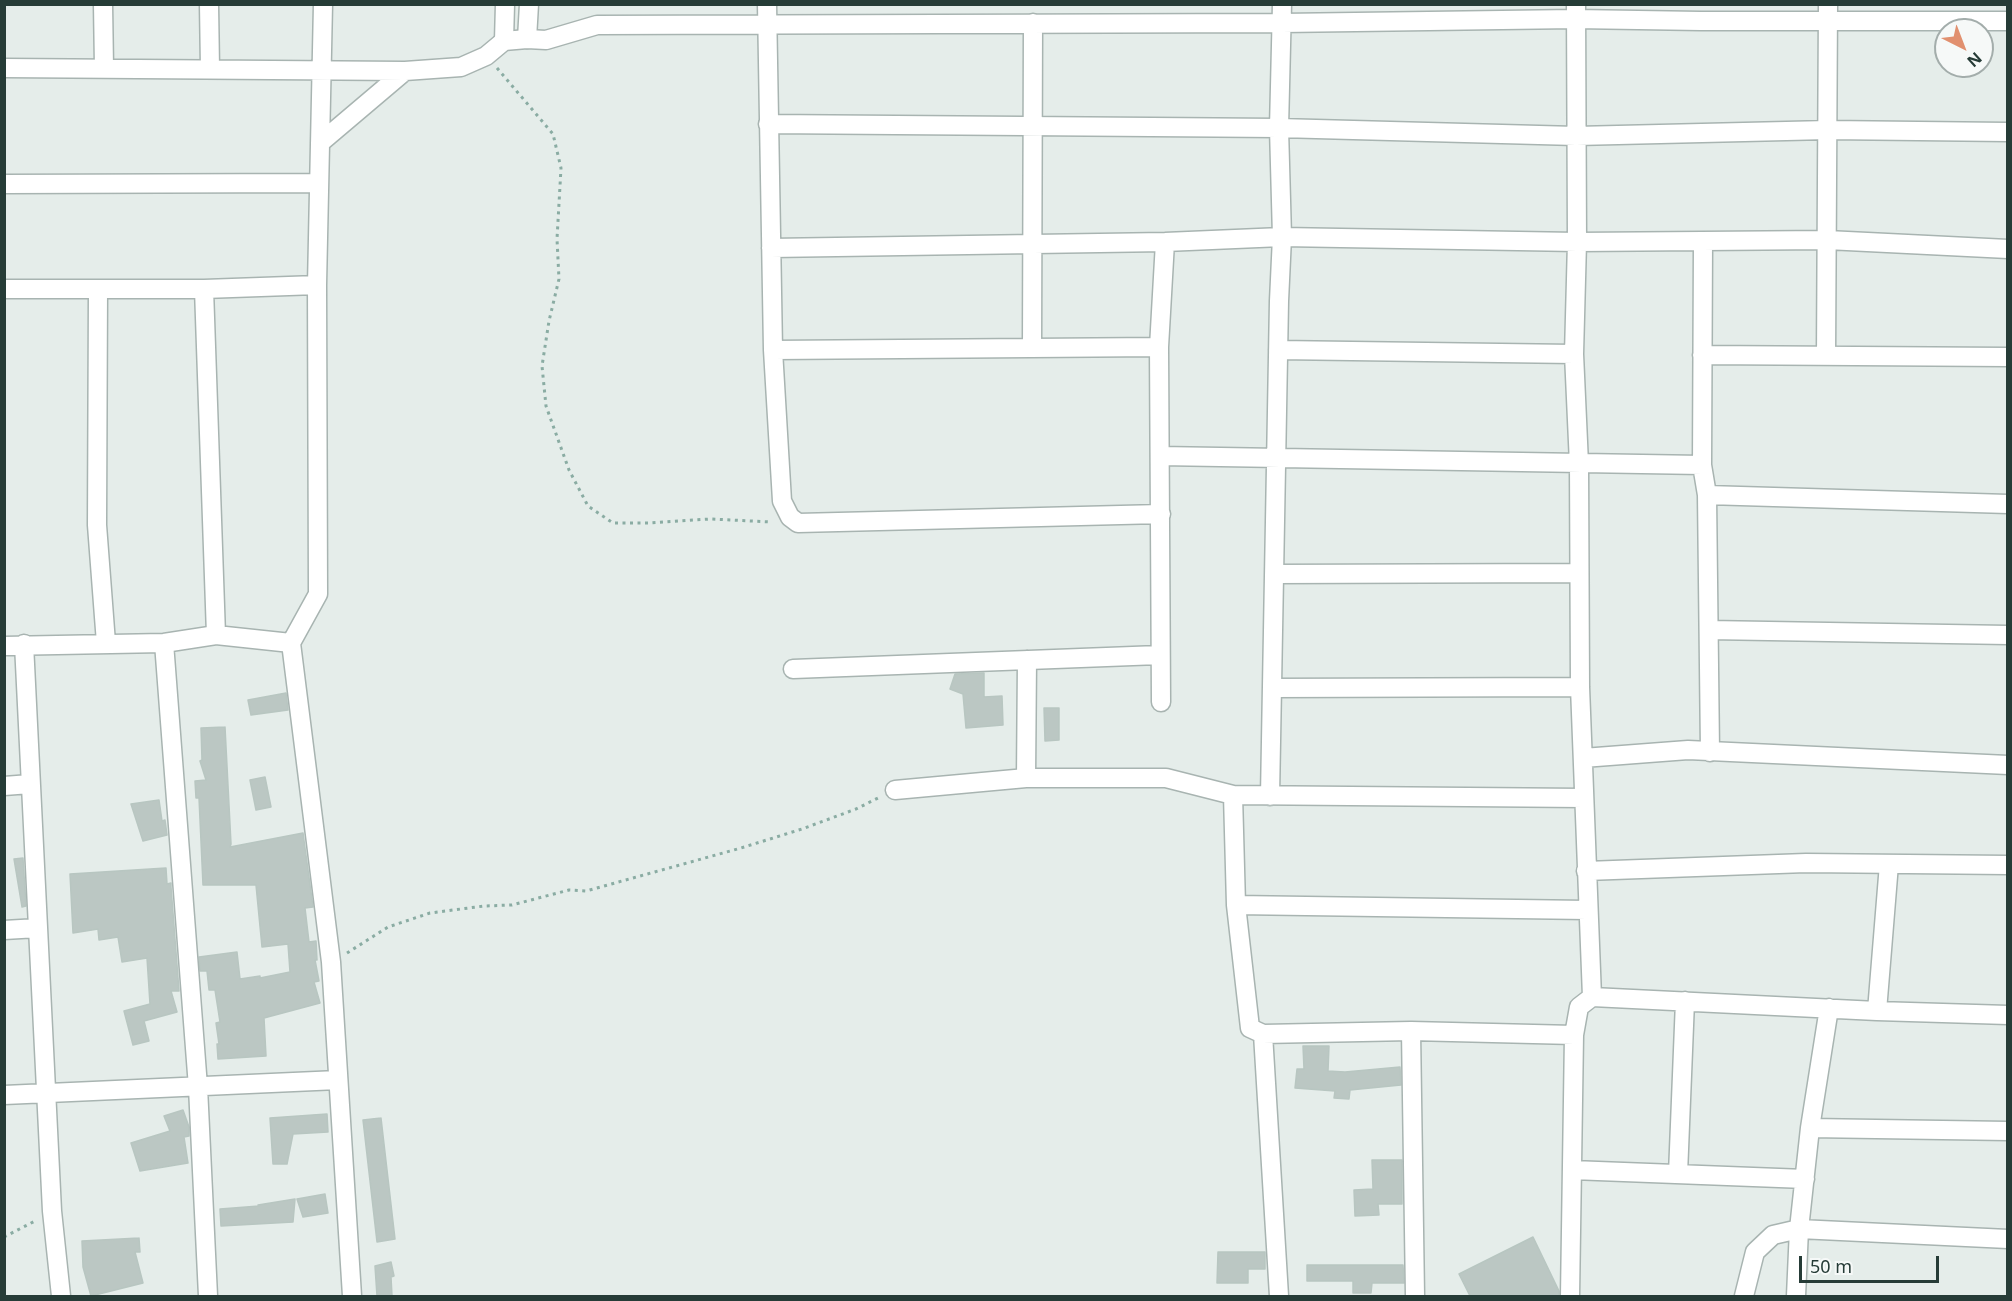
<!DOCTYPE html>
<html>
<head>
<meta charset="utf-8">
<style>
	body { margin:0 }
	#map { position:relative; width:2012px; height:1301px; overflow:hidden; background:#e5edea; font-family:"Noto Sans",sans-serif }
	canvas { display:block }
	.frame { position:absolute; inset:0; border:6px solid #263c37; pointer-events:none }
	.north { position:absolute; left:1934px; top:18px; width:60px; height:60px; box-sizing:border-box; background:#f6f9f8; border:2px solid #a3adab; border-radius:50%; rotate:138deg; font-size:16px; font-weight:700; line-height:24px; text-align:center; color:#263c37 }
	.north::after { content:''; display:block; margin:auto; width:21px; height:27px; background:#e1906f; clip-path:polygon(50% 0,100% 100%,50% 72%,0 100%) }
	.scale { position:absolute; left:1799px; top:1256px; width:140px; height:27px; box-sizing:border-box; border:3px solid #263c37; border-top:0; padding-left:8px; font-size:18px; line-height:21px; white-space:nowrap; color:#263c37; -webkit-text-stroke:4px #f6f9f8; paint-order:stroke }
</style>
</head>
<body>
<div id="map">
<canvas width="2012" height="1301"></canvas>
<div class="frame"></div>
<div class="north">N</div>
<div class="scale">50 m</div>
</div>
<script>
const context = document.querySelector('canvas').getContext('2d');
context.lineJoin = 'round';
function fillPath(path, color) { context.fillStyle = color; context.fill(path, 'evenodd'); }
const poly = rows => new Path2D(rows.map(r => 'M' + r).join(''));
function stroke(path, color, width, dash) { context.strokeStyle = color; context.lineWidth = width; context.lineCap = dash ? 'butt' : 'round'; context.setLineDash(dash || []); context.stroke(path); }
const building = poly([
	[984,673,984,697,1002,696,1003,725,966,728,963,694,950,689,955,674,984,673],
	[286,693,288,710,251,715,248,700,286,693],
	[1044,708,1059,708,1059,740,1045,741,1044,708],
	[225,727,231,844,230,847,303,833,313,907,305,908,309,942,316,941,317,960,315,960,319,981,314,982,320,1003,264,1018,266,1056,218,1059,217,1044,219,1044,216,1023,220,1022,215,990,209,990,207,971,200,971,199,957,237,952,240,979,260,976,260,978,290,972,288,944,262,947,256,885,203,885,199,798,196,798,195,781,206,780,200,761,202,760,201,728,225,727],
	[265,777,271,807,256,810,250,780,265,777],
	[159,800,162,821,165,820,167,835,143,841,131,804,159,800],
	[23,858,26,906,22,907,14,859,23,858],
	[166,868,167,884,171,883,171,887,179,991,171,991,177,1012,144,1021,149,1041,133,1045,124,1011,150,1004,147,958,122,962,118,937,99,940,98,929,73,933,70,874,166,868],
	[1303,1046,1329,1046,1328,1071,1345,1072,1400,1067,1401,1085,1350,1090,1349,1099,1334,1098,1335,1091,1295,1088,1297,1069,1304,1069,1303,1046],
	[183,1110,189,1127,189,1136,184,1137,188,1163,140,1171,131,1143,170,1131,164,1116,183,1110],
	[327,1114,328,1132,293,1134,287,1164,273,1164,270,1118,327,1114],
	[381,1118,395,1239,377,1242,363,1120,381,1118],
	[1372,1160,1402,1160,1402,1204,1378,1204,1379,1215,1355,1216,1354,1190,1373,1189,1372,1160],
	[325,1194,328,1213,303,1217,297,1199,325,1194],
	[295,1199,293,1222,221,1226,220,1209,259,1206,258,1205,295,1199],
	[1533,1237,1559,1291,1559,1296,1470,1296,1459,1274,1533,1237],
	[139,1238,140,1252,135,1252,143,1283,91,1296,83,1267,82,1241,139,1238],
	[1218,1252,1265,1252,1265,1269,1248,1269,1248,1283,1217,1283,1218,1252],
	[391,1262,394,1276,391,1277,392,1296,377,1296,375,1266,391,1262],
	[1307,1265,1403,1265,1404,1283,1372,1283,1371,1293,1353,1293,1353,1281,1307,1281,1307,1265]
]);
const path = poly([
	[497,68,553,134,561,168,557,239,559,279,549,321,542,366,546,406,569,470,588,506,613,523,648,523,710,519,772,522],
	[347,953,388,927,430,913,484,906,512,905,569,890,586,891,741,848,802,829,856,809,880,797],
	[4,1237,35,1221]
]);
const minor = poly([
	[103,4,104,68],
	[209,4,210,69],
	[323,4,317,285,318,594,291,643,331,962,352,1296],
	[767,4,773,350],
	[4,68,405,71,461,67,486,56,504,41,527,39,546,40,597,25,1282,23,1575,19,1701,21,2008,21],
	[768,124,1279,128,1576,136,1828,130,2008,132],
	[320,143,405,71],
	[4,184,319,183],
	[1703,242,1702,465,1707,495,1710,752],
	[771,248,1165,242,1282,237,1577,242,1827,240,2008,249],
	[4,289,204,289,317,285],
	[98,289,97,525,106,643],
	[204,289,216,635],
	[1159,347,773,350,782,501,790,517,798,523,1161,514],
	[1032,348,1033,23],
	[1278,350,1574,354],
	[1702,355,2008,357],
	[1826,356,1828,4],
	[1160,456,1702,465],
	[1707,495,2008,504],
	[1274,574,1579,573],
	[1709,630,2008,635],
	[164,643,198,1087,208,1296],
	[24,644,52,1211,61,1296],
	[4,646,164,643,216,635,291,643],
	[793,669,1159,655],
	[1272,688,1580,687],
	[1161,702,1159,347,1165,242],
	[1583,758,1688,750,2008,765],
	[1026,778,1027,660],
	[4,786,30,784],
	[895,790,1026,778,1166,778,1233,795],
	[1270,796,1279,301,1282,237,1279,128,1282,4],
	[1586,871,1806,863,2008,865],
	[1236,905,1233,795,1584,798],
	[4,930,38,928],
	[1592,997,1877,1011,2008,1015],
	[1829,1008,1810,1128,1799,1229,2008,1239],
	[1877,1011,1889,864],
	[1411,1031,1415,1296],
	[1263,1034,1279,1296],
	[1574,1035,1411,1031,1263,1034,1250,1028,1236,905,1587,910],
	[4,1095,338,1080],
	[1810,1128,2008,1131],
	[1572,1170,1805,1179],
	[1678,1174,1685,1001],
	[1570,1296,1574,1035,1579,1007,1592,997,1580,687,1579,464,1574,354,1577,242,1576,4],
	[1744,1296,1755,1252,1773,1235,1799,1229,1796,1296]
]);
const tertiary = poly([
	[527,39,529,4],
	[504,41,505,4]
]);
fillPath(building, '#bbc7c3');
stroke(building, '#b8c6c1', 1.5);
stroke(minor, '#a8b4b1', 21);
stroke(tertiary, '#a8b4b1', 21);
stroke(path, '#8aaca3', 3, [3, 4.5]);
stroke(minor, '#fff', 18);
stroke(tertiary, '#fff', 18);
</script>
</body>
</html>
